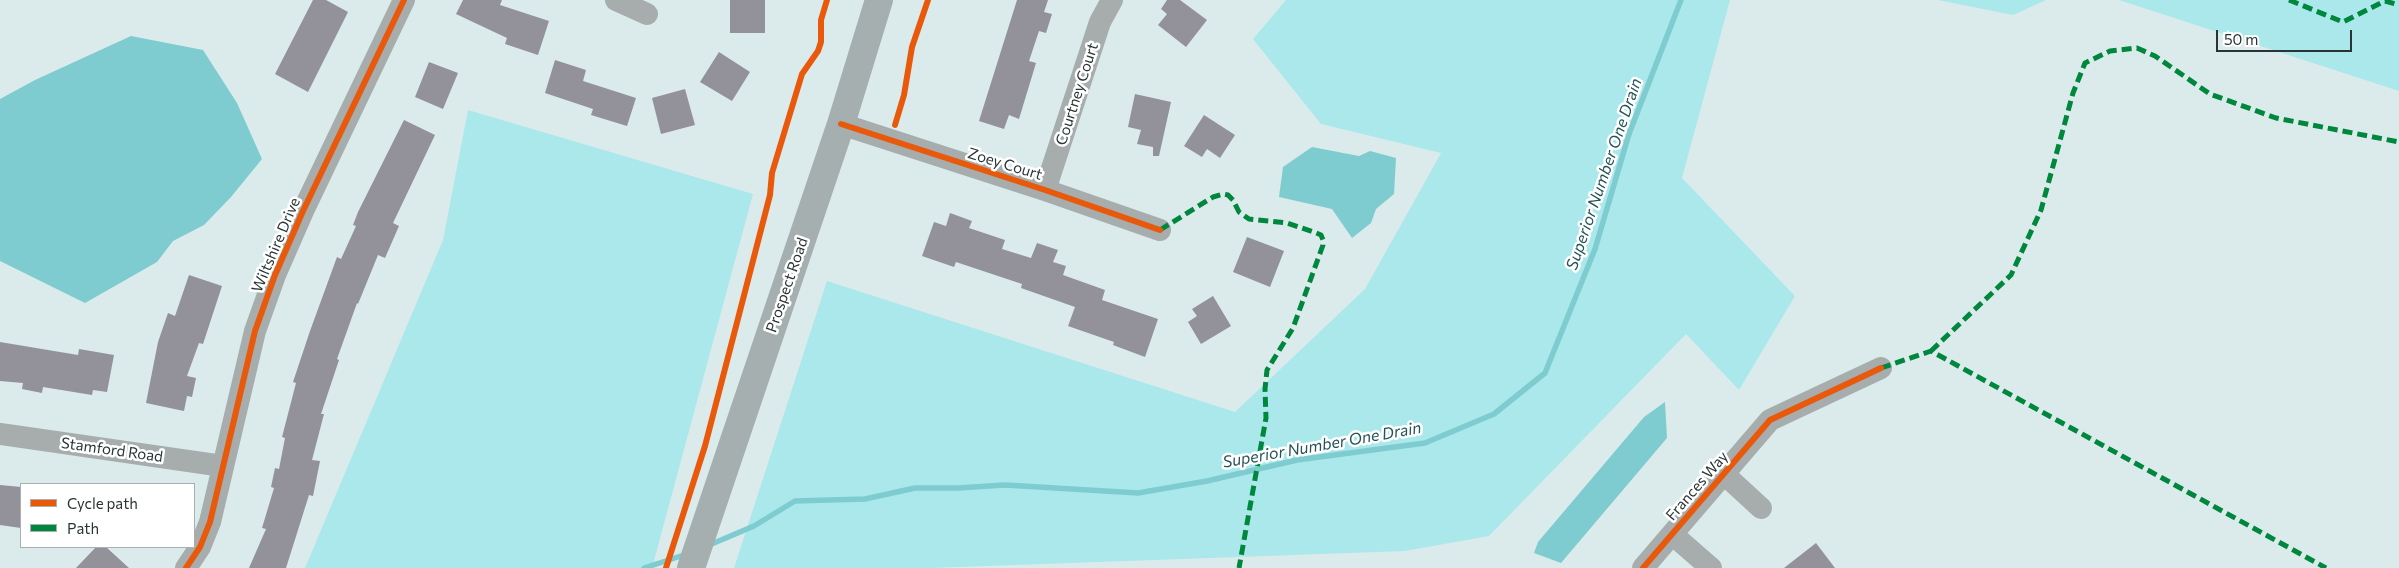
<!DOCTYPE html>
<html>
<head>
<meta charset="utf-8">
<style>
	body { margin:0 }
	#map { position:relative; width:2399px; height:568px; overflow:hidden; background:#dbebec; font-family:Commissioner,sans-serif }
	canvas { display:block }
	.legend { position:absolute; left:20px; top:483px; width:175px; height:65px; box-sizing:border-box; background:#fff; border:1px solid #a9aeae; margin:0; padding:6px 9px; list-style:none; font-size:15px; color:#293434 }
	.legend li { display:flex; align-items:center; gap:10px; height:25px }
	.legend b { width:25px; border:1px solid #a9aeae }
	.scale { position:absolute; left:2216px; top:30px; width:136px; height:22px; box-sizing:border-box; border:2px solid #293434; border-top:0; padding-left:6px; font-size:15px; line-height:18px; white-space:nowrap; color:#293434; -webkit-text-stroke:4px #fff; paint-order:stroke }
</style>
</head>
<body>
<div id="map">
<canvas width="2399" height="568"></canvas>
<ul class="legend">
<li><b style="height:6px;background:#e8590c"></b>Cycle path</li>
<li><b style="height:6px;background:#00873e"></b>Path</li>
</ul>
<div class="scale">50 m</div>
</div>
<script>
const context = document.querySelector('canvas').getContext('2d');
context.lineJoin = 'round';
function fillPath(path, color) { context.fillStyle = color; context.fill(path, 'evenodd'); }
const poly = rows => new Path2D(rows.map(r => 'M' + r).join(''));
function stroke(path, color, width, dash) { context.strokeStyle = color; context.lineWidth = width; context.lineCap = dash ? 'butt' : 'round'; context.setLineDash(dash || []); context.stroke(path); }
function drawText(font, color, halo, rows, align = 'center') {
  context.font = font + ' Commissioner,sans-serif'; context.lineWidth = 5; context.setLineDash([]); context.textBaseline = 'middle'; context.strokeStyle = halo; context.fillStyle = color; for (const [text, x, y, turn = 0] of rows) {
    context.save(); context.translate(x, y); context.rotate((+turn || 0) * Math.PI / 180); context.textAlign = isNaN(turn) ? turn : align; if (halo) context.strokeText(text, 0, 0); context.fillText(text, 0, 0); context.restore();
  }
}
const green = poly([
	[1286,0,1730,0,1682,178,1795,296,1739,390,1686,334,1489,536,1405,551,931,568,734,568,827,281,1235,412,1365,289,1441,153,1321,124,1253,39],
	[1938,0,2046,0,2013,15],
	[2119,0,2399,0,2399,91],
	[468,110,753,194,652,568,305,568,443,240]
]);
const water = poly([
	[131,36,203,50,237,103,262,159,231,197,204,225,173,241,157,262,85,303,0,261,0,99,35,80],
	[1312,147,1359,156,1370,151,1396,158,1394,194,1376,209,1371,223,1352,238,1332,209,1279,197,1283,167],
	[1665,402,1667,438,1561,563,1534,553,1538,542,1644,417]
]);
const stream = poly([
	[707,546,754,526,795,501,865,499,915,488,958,488,1005,485,1138,493,1207,481,1297,460,1425,443,1494,414,1545,373,1595,249,1629,134,1681,0],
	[644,568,687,554]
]);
const building = poly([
	[313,0,326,0,348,12,308,92,275,74],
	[463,0,502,0,500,5,549,21,538,55,505,44,507,38,456,14],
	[730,0,765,0,765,33,730,33],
	[1017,0,1048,0,1044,12,1052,14,1046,33,1039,31,1029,61,1036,63,1019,119,1009,115,1004,129,979,121],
	[1167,0,1180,0,1207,20,1186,47,1158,25,1167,14,1161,9],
	[719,52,750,72,732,101,700,82],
	[555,60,586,70,583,81,636,98,627,126,591,115,593,109,545,93],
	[429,62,458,73,443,109,415,97],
	[685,89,695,125,661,134,652,98],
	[1135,94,1171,102,1159,156,1153,156,1153,147,1137,144,1141,130,1128,127],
	[1204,115,1235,135,1220,158,1207,149,1202,157,1184,146],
	[404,120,435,135,393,223,399,226,385,258,378,255,358,304,357,303,337,359,339,360,321,414,324,414,312,460,320,461,313,496,309,495,286,568,249,568,266,529,262,528,274,488,271,487,275,468,279,469,285,438,282,437,296,383,293,382,310,331,337,257,341,259,356,226,353,225,358,212],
	[950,213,972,221,969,228,1005,240,1002,249,1031,258,1037,243,1058,250,1053,262,1066,266,1063,275,1105,290,1102,300,1158,319,1145,357,1113,345,1114,342,1068,326,1075,307,1021,288,1022,284,956,262,954,267,922,256,934,222,946,226],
	[1247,237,1284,251,1270,287,1233,272],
	[189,275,222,286,203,344,199,343,187,376,196,378,192,397,187,396,184,411,146,403,158,342,168,313,175,316],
	[1213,296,1231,326,1201,344,1188,322,1197,316,1192,309],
	[0,342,78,355,79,349,114,355,107,392,93,390,92,395,43,387,42,393,22,389,23,383,0,381],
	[0,485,21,487,21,528,0,525],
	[1816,543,1835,568,1784,568],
	[96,547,106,547,129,568,76,568]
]);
const minor = poly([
	[616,0,647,14],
	[841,124,1045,190,1160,230],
	[1045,190,1100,22,1112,0],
	[0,434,223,466],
	[1724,474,1761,508],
	[1672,534,1711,568],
	[186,568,200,547,210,522,255,331,275,275,303,211,404,0],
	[1643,568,1770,420,1881,368]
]);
const major = poly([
	[691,568,841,124,879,0]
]);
const quiet = poly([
	[2289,0,2343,22,2385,1,2399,5],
	[1160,230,1213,197,1223,194,1228,195,1233,200,1239,212,1249,219,1287,223,1314,232,1321,235,1323,240,1323,245,1293,328,1267,370,1265,389,1266,418,1239,568],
	[1931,351,2011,275,2041,210,2073,93,2085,63,2110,51,2137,48,2155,56,2210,94,2276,118,2399,142],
	[1881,368,1931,351,2326,568]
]);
const cycleway = poly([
	[841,124,1045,190,1160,230],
	[895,125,904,95,912,47,928,0],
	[186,568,200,547,210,522,255,331,275,275,303,211,404,0],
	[666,568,705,446,770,195,772,173,802,74,818,51,821,42,821,20,827,0],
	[1643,568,1770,420,1881,368]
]);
const streetNames = [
	["Courtney Court",1077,94,-72],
	["Zoey Court",1005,164,17],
	["Wiltshire Drive",276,245,-67],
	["Prospect Road",787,285,-71],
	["Stamford Road",112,450,8],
	["Frances Way",1697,486,-49]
];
const waterNames = [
	["Superior Number One Drain",1604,174,-71],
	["Superior Number One Drain",1322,445,-10]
];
fillPath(green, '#abe8eb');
fillPath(water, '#7ecccf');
stroke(stream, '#7ecccf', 5.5);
fillPath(building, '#93919a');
stroke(minor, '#a7adad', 22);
stroke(major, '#a5afb0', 28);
stroke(quiet, '#00873e', 5, [10, 5]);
stroke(cycleway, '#e8590c', 6);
drawText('15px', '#293434', '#fff', streetNames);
drawText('italic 16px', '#255356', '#fff', waterNames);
</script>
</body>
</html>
